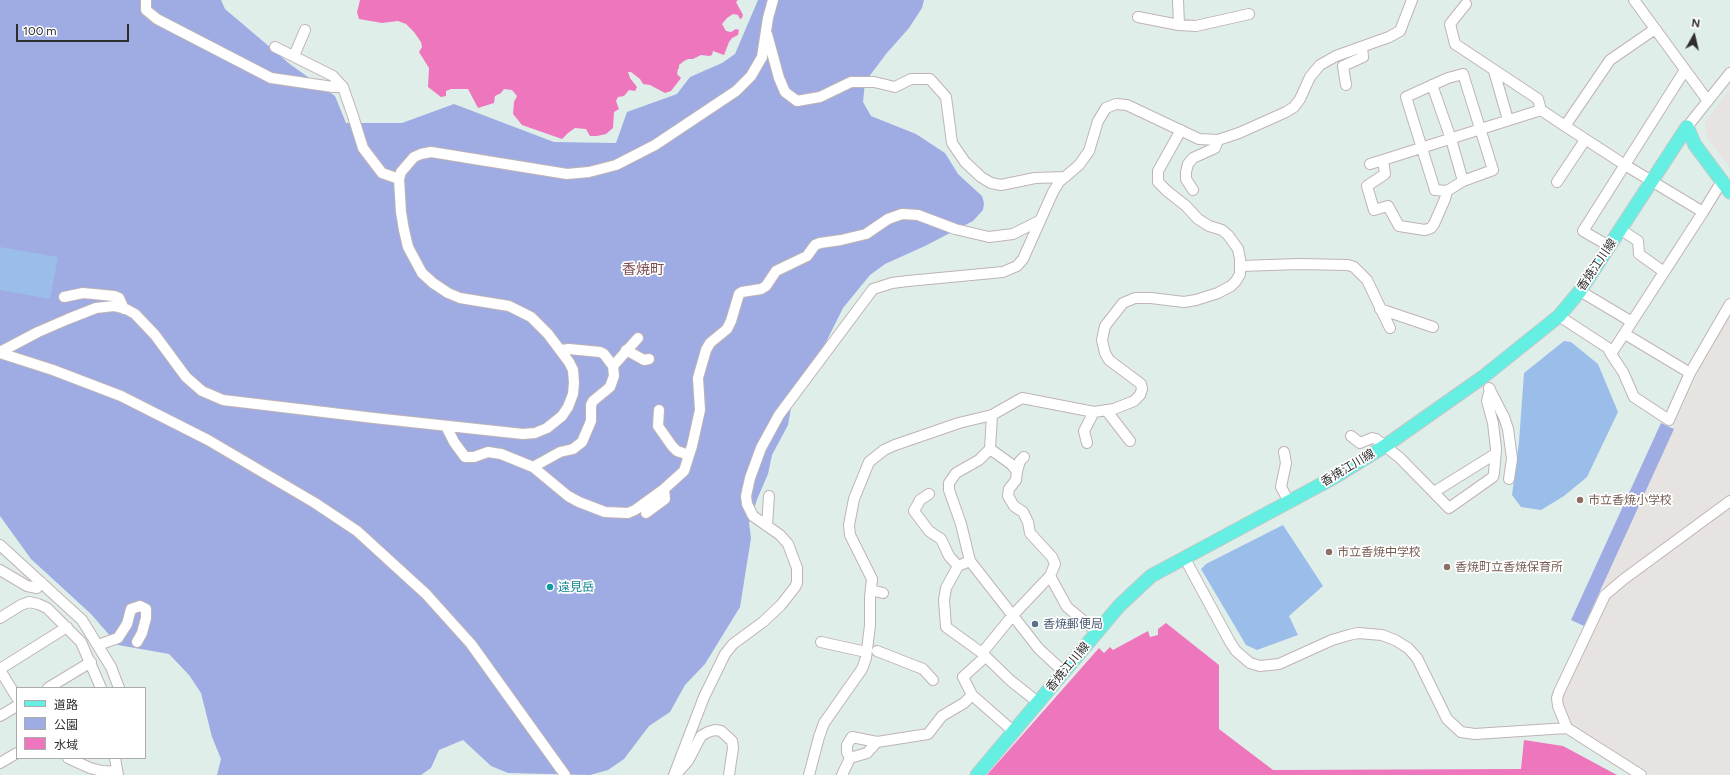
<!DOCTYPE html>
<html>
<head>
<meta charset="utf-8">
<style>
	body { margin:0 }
	#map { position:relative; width:1730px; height:775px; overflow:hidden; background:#e0eeea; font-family:Figtree,"Noto Sans JP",sans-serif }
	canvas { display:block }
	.legend { position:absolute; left:16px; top:687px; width:130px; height:72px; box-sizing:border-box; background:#fff; border:1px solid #ababab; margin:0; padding:5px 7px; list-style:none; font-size:12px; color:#2d2d2d }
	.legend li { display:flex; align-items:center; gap:8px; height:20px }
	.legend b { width:20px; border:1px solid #ababab }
	.north { position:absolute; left:1674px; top:16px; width:40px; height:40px; -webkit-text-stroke:3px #fff; paint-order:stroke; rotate:8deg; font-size:11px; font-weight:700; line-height:16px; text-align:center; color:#2d2d2d }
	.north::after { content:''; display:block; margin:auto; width:14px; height:18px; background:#2d2d2d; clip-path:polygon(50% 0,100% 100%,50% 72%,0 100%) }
	.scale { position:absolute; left:16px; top:24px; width:113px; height:18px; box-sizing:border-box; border:2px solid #2d2d2d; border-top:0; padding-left:5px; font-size:12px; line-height:14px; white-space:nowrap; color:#2d2d2d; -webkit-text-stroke:3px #fff; paint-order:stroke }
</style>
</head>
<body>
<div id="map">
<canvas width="1730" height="775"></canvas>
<ul class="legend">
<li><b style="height:5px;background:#64efe2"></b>道路</li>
<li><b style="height:11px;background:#9eace3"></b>公園</li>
<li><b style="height:11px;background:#ee76bd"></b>水域</li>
</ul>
<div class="north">N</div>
<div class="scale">100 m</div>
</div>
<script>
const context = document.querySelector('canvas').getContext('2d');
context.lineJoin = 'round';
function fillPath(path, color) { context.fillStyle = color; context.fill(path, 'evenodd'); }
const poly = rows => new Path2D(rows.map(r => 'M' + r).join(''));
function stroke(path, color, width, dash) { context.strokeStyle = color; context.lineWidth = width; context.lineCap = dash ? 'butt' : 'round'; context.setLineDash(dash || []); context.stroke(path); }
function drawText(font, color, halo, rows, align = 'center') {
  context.font = font + ' Figtree,"Noto Sans JP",sans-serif'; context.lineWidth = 3.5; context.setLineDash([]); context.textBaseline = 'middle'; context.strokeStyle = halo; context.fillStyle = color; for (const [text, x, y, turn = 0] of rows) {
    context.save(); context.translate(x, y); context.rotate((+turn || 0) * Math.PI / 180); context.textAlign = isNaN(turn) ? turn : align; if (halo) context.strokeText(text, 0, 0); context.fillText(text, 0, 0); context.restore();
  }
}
const industrial = poly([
	[1730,89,1730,168,1706,136,1705,122],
	[1730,315,1730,775,1651,775,1579,732,1570,723,1563,708,1563,696,1608,598,1601,584,1701,366]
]);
const green = poly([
	[0,0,221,0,225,9,291,65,335,96,346,123,402,123,454,104,554,142,616,143,627,112,677,94,690,77,722,63,735,54,758,0,924,0,922,8,909,28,886,54,865,82,863,102,871,116,916,134,945,153,958,174,982,196,984,203,983,210,973,221,925,246,885,264,870,275,843,308,823,348,792,402,788,425,772,455,768,474,758,497,749,523,751,538,740,607,705,664,685,685,670,712,649,726,624,759,608,770,590,775,508,773,491,766,463,740,439,750,431,768,421,775,217,775,221,759,212,737,201,693,189,675,169,654,118,645,91,614,31,559,0,516],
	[1661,423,1674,429,1584,626,1571,620]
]);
const pitch = poly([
	[0,247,58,257,50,299,0,290],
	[1564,341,1571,342,1598,364,1618,412,1587,477,1564,496,1541,510,1521,507,1512,495,1519,442,1524,373],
	[1283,525,1323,586,1289,616,1298,635,1257,650,1246,645,1201,569,1206,564]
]);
const water = poly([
	[360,0,738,0,736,2,743,15,742,18,740,19,738,15,733,14,727,18,722,24,726,31,731,32,736,29,739,30,738,35,732,38,729,42,724,55,713,51,712,55,709,56,701,55,693,59,688,59,684,61,679,65,679,68,678,69,677,74,681,78,671,91,665,93,650,85,643,84,640,79,631,72,628,72,630,78,637,87,635,91,629,90,624,96,618,97,616,101,619,109,614,112,613,128,606,134,597,136,590,136,586,129,575,128,568,133,562,139,522,125,513,114,514,102,517,96,512,90,504,89,501,93,495,96,494,103,478,108,468,89,451,89,446,91,446,96,441,97,428,87,429,68,419,52,422,47,421,42,414,32,406,24,398,21,382,23,359,19,357,12],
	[1166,623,1219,665,1219,729,1273,770,1521,769,1524,740,1563,746,1617,775,987,775,1099,648,1104,653,1110,647,1113,650,1148,631,1150,637,1158,635,1158,629]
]);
const minor = poly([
	[146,0,146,10,157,19,271,78,333,87,343,87,353,116,363,148,382,173,399,179],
	[1178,0,1179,25,1196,26,1249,14],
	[1634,0,1708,101],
	[1466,4,1450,24,1455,44,1538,99,1541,110,1565,126,1625,165,1703,212,1611,354,1608,348,1559,316],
	[1138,17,1179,25],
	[767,34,779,78,785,92,797,101,820,97,851,82,874,82,895,87,911,79,930,79,946,97,952,143,965,162,981,177,991,183,1001,185,1035,178,1065,177],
	[275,47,333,76,343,87],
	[294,56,305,30],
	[1494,71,1508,120],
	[1463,74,1493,170,1463,181,1447,191,1435,190,1406,97,1448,78,1463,74],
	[1346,85,1343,66,1363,57,1362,47],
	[1432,85,1451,139,1463,181],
	[1565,126,1610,60,1655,29],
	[1687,127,1730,73],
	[1370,164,1383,160],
	[1557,182,1585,140],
	[1193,190,1186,179,1186,172,1188,164,1193,158,1215,148,1218,140],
	[1447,191,1445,199,1434,224,1431,228,1425,230,1399,226,1388,206,1374,210,1367,186,1385,174,1383,160,1541,110],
	[1703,212,1722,181],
	[1620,229,1638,241,1639,254,1664,272],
	[1609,246,1583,231,1685,70],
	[1241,266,1299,264,1348,265,1354,267,1367,280,1390,328],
	[1580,291,1632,322],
	[64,297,83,293,114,296,119,298,124,309],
	[1380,309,1433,327],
	[1625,334,1690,373],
	[626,350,644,360,649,359],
	[0,352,38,332,68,319,96,308,114,306,126,309,135,314,155,335,186,377,202,391,223,400,374,418,523,434,535,433,547,428,562,416,568,407,573,394,574,383,573,370,569,362,548,334,531,317,509,306,460,298,448,293,433,283,422,273,408,247,404,230,401,212,399,179,401,172,414,157,421,154,431,152,567,174,589,172,616,165,655,145,736,91,751,76,762,57,768,18,773,0],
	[0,353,53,370,121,396,208,440,315,503,357,531,426,594,471,644,565,775],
	[1611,354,1623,372,1634,397,1669,420,1690,373,1730,304],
	[613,366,638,338],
	[1489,388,1504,417,1508,429,1512,459,1509,479],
	[659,410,658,426,672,446,677,451,689,455],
	[1106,410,1130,441],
	[992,415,990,449,979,460,956,473,949,483,949,490,961,524,970,561,1039,649,1064,672],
	[446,426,454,442,465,457,474,457,488,452,501,454,533,467,568,496,579,502,605,512,628,513,635,510,664,489,684,471,692,446,700,410,698,378,706,350,710,343,727,329,731,321,739,294,742,292,761,289,766,286,776,271,807,256,815,245,820,243,841,240,866,234,888,219,902,214,918,215,955,229,989,237,1013,234,1039,221],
	[1351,436,1360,443,1372,438,1376,439,1385,446,1400,458,1449,508,1493,477,1494,473,1496,449,1493,423,1487,401,1490,389],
	[1087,443,1084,431,1094,412],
	[990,449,1011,464,1017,471,1016,480,1009,489,1008,496,1014,506,1023,512,1028,522,1030,533,1052,557,1055,564,1050,576],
	[1284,452,1286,463,1281,487,1289,502],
	[533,467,560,452,573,449,582,442,591,421,591,405,593,401,610,387,614,376,613,366,604,354,600,352,569,349,561,350],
	[1017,471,1020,461,1024,457],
	[1434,492,1495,454],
	[929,494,920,500,914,511,929,531,941,539,949,556,958,566],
	[646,513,665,499,664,489],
	[767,525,769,496],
	[0,545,82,620,111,667,119,688],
	[1184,557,1230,642,1236,651,1250,663,1260,666,1279,664,1332,640,1349,635,1358,633,1382,635,1395,640,1408,648,1417,658,1447,719,1461,732,1475,734,1567,728],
	[970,561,958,566,946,588,944,600,946,627,982,653,1011,681,1039,703],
	[0,570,27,586,37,588,41,582],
	[871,590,883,593],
	[0,618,21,605,29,602,38,604,47,608,81,642,101,688],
	[821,642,866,652],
	[98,645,118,638,127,624,131,609,140,606,146,609,146,618,142,633,137,642],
	[877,651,923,669,933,680],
	[982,653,1013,615,1050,576,1067,607,1097,632],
	[0,669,67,627],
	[0,670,17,698],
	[48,688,91,662],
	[972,695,963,677,985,657],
	[0,716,17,706],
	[68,758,90,768,102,771,117,772],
	[115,758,118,775],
	[850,758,847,752,847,745,852,737,877,742],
	[0,763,17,753],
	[678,772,688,761,701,736,708,732,715,730,721,731,732,741,733,748,729,775],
	[674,775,704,697,725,654,733,644,763,622,781,605,795,587,797,583,797,568,788,544,780,535,753,516,747,504,746,496,750,478,761,448,779,415,873,289,892,283,908,281,1003,272,1017,266,1023,259,1053,192,1059,182,1079,165,1089,151,1098,121,1106,108,1116,104,1127,105,1199,139,1218,140,1239,133,1286,112,1294,107,1300,99,1310,77,1320,65,1336,56,1389,37,1400,31,1412,0],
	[809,775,819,737,824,723,862,669,866,658,870,625,870,597,872,579,850,535,849,525,854,499,869,462,884,450,895,445,959,423,992,415,1022,398,1094,412,1114,409,1134,401,1140,395,1142,389,1141,384,1109,360,1105,353,1102,340,1105,326,1123,303,1135,298,1151,298,1184,302,1196,300,1218,293,1231,286,1236,281,1240,274,1240,259,1238,249,1228,235,1222,230,1209,226,1198,219,1186,206,1167,191,1158,182,1158,171,1181,130],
	[842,775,850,758,867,753,877,742,928,734,942,716,964,703,972,695,1013,731],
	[1641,775,1567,728,1558,706,1557,698,1559,692,1605,595,1624,579,1730,501]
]);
const major = poly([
	[1687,127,1695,145,1730,192],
	[977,775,1119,606,1151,576,1333,478,1385,446,1483,377,1559,316,1580,291,1687,127]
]);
const markers = [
	[1580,500,4,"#8d6e63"],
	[1329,552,4,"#8d6e63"],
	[1447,567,4,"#8d6e63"],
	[550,587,4,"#0f9aa8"],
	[1035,624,4,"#5c6f8a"]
];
const streetNames = [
	["香焼江川線",1597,265,-56],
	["香焼江川線",1348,468,-31],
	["香焼江川線",1068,667,-50]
];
const educationNames = [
	["市立香焼小学校",1588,500],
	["市立香焼中学校",1337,552],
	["香焼町立香焼保育所",1455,567]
];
const cultureNames = [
	["遠見岳",558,587]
];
const serviceNames = [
	["香焼郵便局",1043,624]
];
const quarterNames = [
	["香焼町",643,270]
];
fillPath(industrial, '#e7e3e0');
fillPath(green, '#9eace3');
fillPath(pitch, '#9abdea');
fillPath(water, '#ee76bd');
stroke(minor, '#c0b3b4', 12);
stroke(major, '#c8c8c8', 15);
stroke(minor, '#fff', 10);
stroke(major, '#64efe2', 13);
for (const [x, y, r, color] of markers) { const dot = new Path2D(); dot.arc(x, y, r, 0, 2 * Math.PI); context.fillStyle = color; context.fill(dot); stroke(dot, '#fff', 1.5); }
drawText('12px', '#2d2d2d', '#fff', streetNames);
drawText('12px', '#785e54', '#fff', educationNames, 'left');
drawText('12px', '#0d838f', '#fff', cultureNames, 'left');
drawText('12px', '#4e5e75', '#fff', serviceNames, 'left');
drawText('14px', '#7e4d4f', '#fff', quarterNames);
</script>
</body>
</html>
